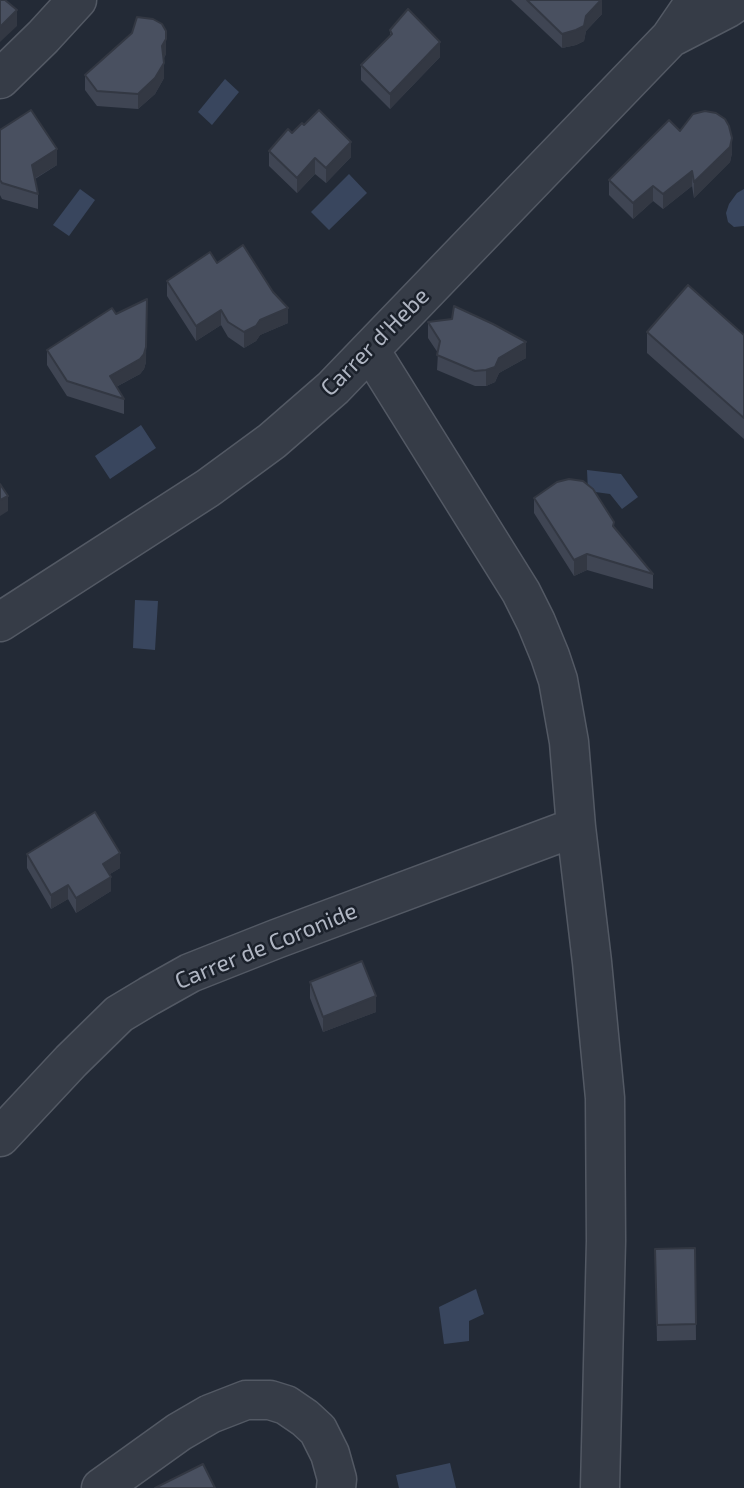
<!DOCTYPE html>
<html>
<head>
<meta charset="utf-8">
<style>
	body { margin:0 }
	canvas { display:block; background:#232a36 }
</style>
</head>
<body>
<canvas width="744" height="1488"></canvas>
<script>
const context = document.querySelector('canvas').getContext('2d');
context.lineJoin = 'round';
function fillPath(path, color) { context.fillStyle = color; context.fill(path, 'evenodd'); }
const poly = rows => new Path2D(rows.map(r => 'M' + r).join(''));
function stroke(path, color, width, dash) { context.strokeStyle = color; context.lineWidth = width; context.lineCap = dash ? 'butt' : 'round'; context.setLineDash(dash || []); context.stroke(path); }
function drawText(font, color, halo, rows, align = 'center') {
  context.font = font + ' "Exo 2",sans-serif'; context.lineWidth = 5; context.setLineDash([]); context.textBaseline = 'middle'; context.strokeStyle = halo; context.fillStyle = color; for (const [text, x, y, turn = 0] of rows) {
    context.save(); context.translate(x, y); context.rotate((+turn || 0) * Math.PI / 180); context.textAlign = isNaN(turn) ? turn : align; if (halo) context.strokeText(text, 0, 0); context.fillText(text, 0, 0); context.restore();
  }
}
const water = poly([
	[225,79,239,92,212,125,198,112],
	[349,174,367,193,329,230,311,212],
	[80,189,95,200,69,236,53,225],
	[744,189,744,226,734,227,728,222,726,213,729,204,737,193],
	[141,425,156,448,110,479,95,456],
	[587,470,621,474,638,497,622,509,610,494,588,491],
	[135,600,158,601,155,650,133,648],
	[476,1289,484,1314,469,1321,469,1341,444,1344,439,1307],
	[450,1463,456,1488,399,1488,396,1475]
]);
const minor = poly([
	[674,36,728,8,739,0],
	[0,79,43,37,77,0],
	[370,350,521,592,536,622,550,656,558,680,569,742,576,827,592,962,605,1098,606,1241,600,1488],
	[0,622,208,488,272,441,333,388,670,38,696,0],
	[0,1137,71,1061,119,1014,149,996,190,973,276,939,576,827],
	[101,1488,179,1432,210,1414,246,1400,270,1400,286,1405,305,1418,318,1430,330,1454,337,1479,336,1488]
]);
const wall = poly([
	[511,0,602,0,602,14,586,31,584,41,576,45,562,48],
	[390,30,440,57,390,109,361,80,361,65,390,36],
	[166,54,163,60,164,78,155,94,138,109,97,106,85,90,85,75],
	[304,125,351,157,326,183,315,174,297,193,269,166,269,151,292,133],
	[0,130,57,165,35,179,38,194,38,209,2,199,0,195],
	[680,131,732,153,730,162,694,198,692,186,663,209,653,201,633,219,609,195,609,180],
	[217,263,288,323,260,335,256,341,244,348,228,337,221,325,196,341,167,296,167,281],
	[428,322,526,358,499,373,495,382,486,386,475,386,437,370,438,353,428,338],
	[647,332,744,335,744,439,647,353],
	[47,350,146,362,144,369,140,374,116,387,124,399,124,414,67,396,47,365],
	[534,498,614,527,653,574,653,589,587,570,574,576,534,513],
	[27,854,120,868,110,874,111,891,76,913,68,899,51,909,27,868],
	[310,982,376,1012,323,1032,310,998],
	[695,1248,696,1340,657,1341,655,1249]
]);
const shadedWall = poly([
	[601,0,602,0,602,14,586,31,584,41,576,45,562,48,562,34],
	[17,10,17,26,0,42,0,27],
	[166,39,166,54,162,62,162,46],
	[440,42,440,57,390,109,390,94],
	[164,63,164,78,155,94,138,109,138,94],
	[732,138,732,153,730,162,694,198,694,182],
	[351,142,351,157,326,183,326,168],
	[57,149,57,165,32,180,32,165],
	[315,158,315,174,297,193,297,178],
	[692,171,692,186,663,209,663,194],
	[653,186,653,201,633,219,633,203],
	[147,299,146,362,144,369,140,374,110,390,110,376],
	[288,308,288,323,260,335,256,341,244,348,244,332,260,320],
	[221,310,221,325,196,341,196,326],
	[526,342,526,358,499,373,495,382,486,386,486,370,499,358],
	[8,496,8,511,0,516,0,500],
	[587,554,587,570,574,576,574,560],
	[120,853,120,868,103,878,103,864],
	[111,877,111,891,76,913,76,898],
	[68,885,68,899,51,909,51,895],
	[376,996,376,1012,323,1032,323,1017]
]);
const building = poly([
	[0,0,5,0,17,10,0,27,0,0],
	[527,0,601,0,586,16,584,26,576,30,562,34,527,0],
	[408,9,440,42,390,94,361,65,392,34,390,30,408,9],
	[137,17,153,19,162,24,166,31,166,39,162,46,164,63,155,78,138,94,97,91,85,75,132,33,137,17],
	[31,110,57,149,32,165,38,194,2,183,0,180,0,130,31,110],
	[319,110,351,142,326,168,315,158,297,178,269,151,288,129,292,133,302,123,304,125,319,110],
	[705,111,716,113,725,119,729,126,732,138,730,147,694,182,692,171,663,194,653,186,633,203,609,180,669,120,680,131,693,114,705,111],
	[243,245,273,292,288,308,260,320,256,326,244,332,228,322,221,310,196,326,167,281,210,252,217,263,243,245],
	[688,285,744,335,744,418,647,332,688,285],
	[147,299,146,347,144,354,140,359,110,376,124,399,67,381,47,350,112,308,116,314,147,299],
	[454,306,493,324,526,342,499,358,495,367,486,370,475,371,437,355,440,341,428,322,452,319,454,306],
	[569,479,583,481,593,489,614,522,613,526,653,574,587,554,574,560,534,498,557,482,569,479],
	[0,484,8,496,0,500,0,484],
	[95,812,120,853,103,864,111,877,76,898,68,885,51,895,27,854,95,812],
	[362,961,376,996,323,1017,310,982,362,961],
	[695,1248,696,1324,657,1325,655,1249,695,1248],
	[203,1464,215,1488,155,1488,203,1464]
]);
const streetNames = [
	["Carrer d'Hebe",375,342,-45],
	["Carrer de Coronide",266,946,-22]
];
fillPath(water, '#39465e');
stroke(minor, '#535964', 41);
stroke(minor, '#363c47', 38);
fillPath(wall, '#3f4553');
fillPath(shadedWall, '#333843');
fillPath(building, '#495060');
stroke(building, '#333843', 2);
drawText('23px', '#b0b6c3', '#1b212b', streetNames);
</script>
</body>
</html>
